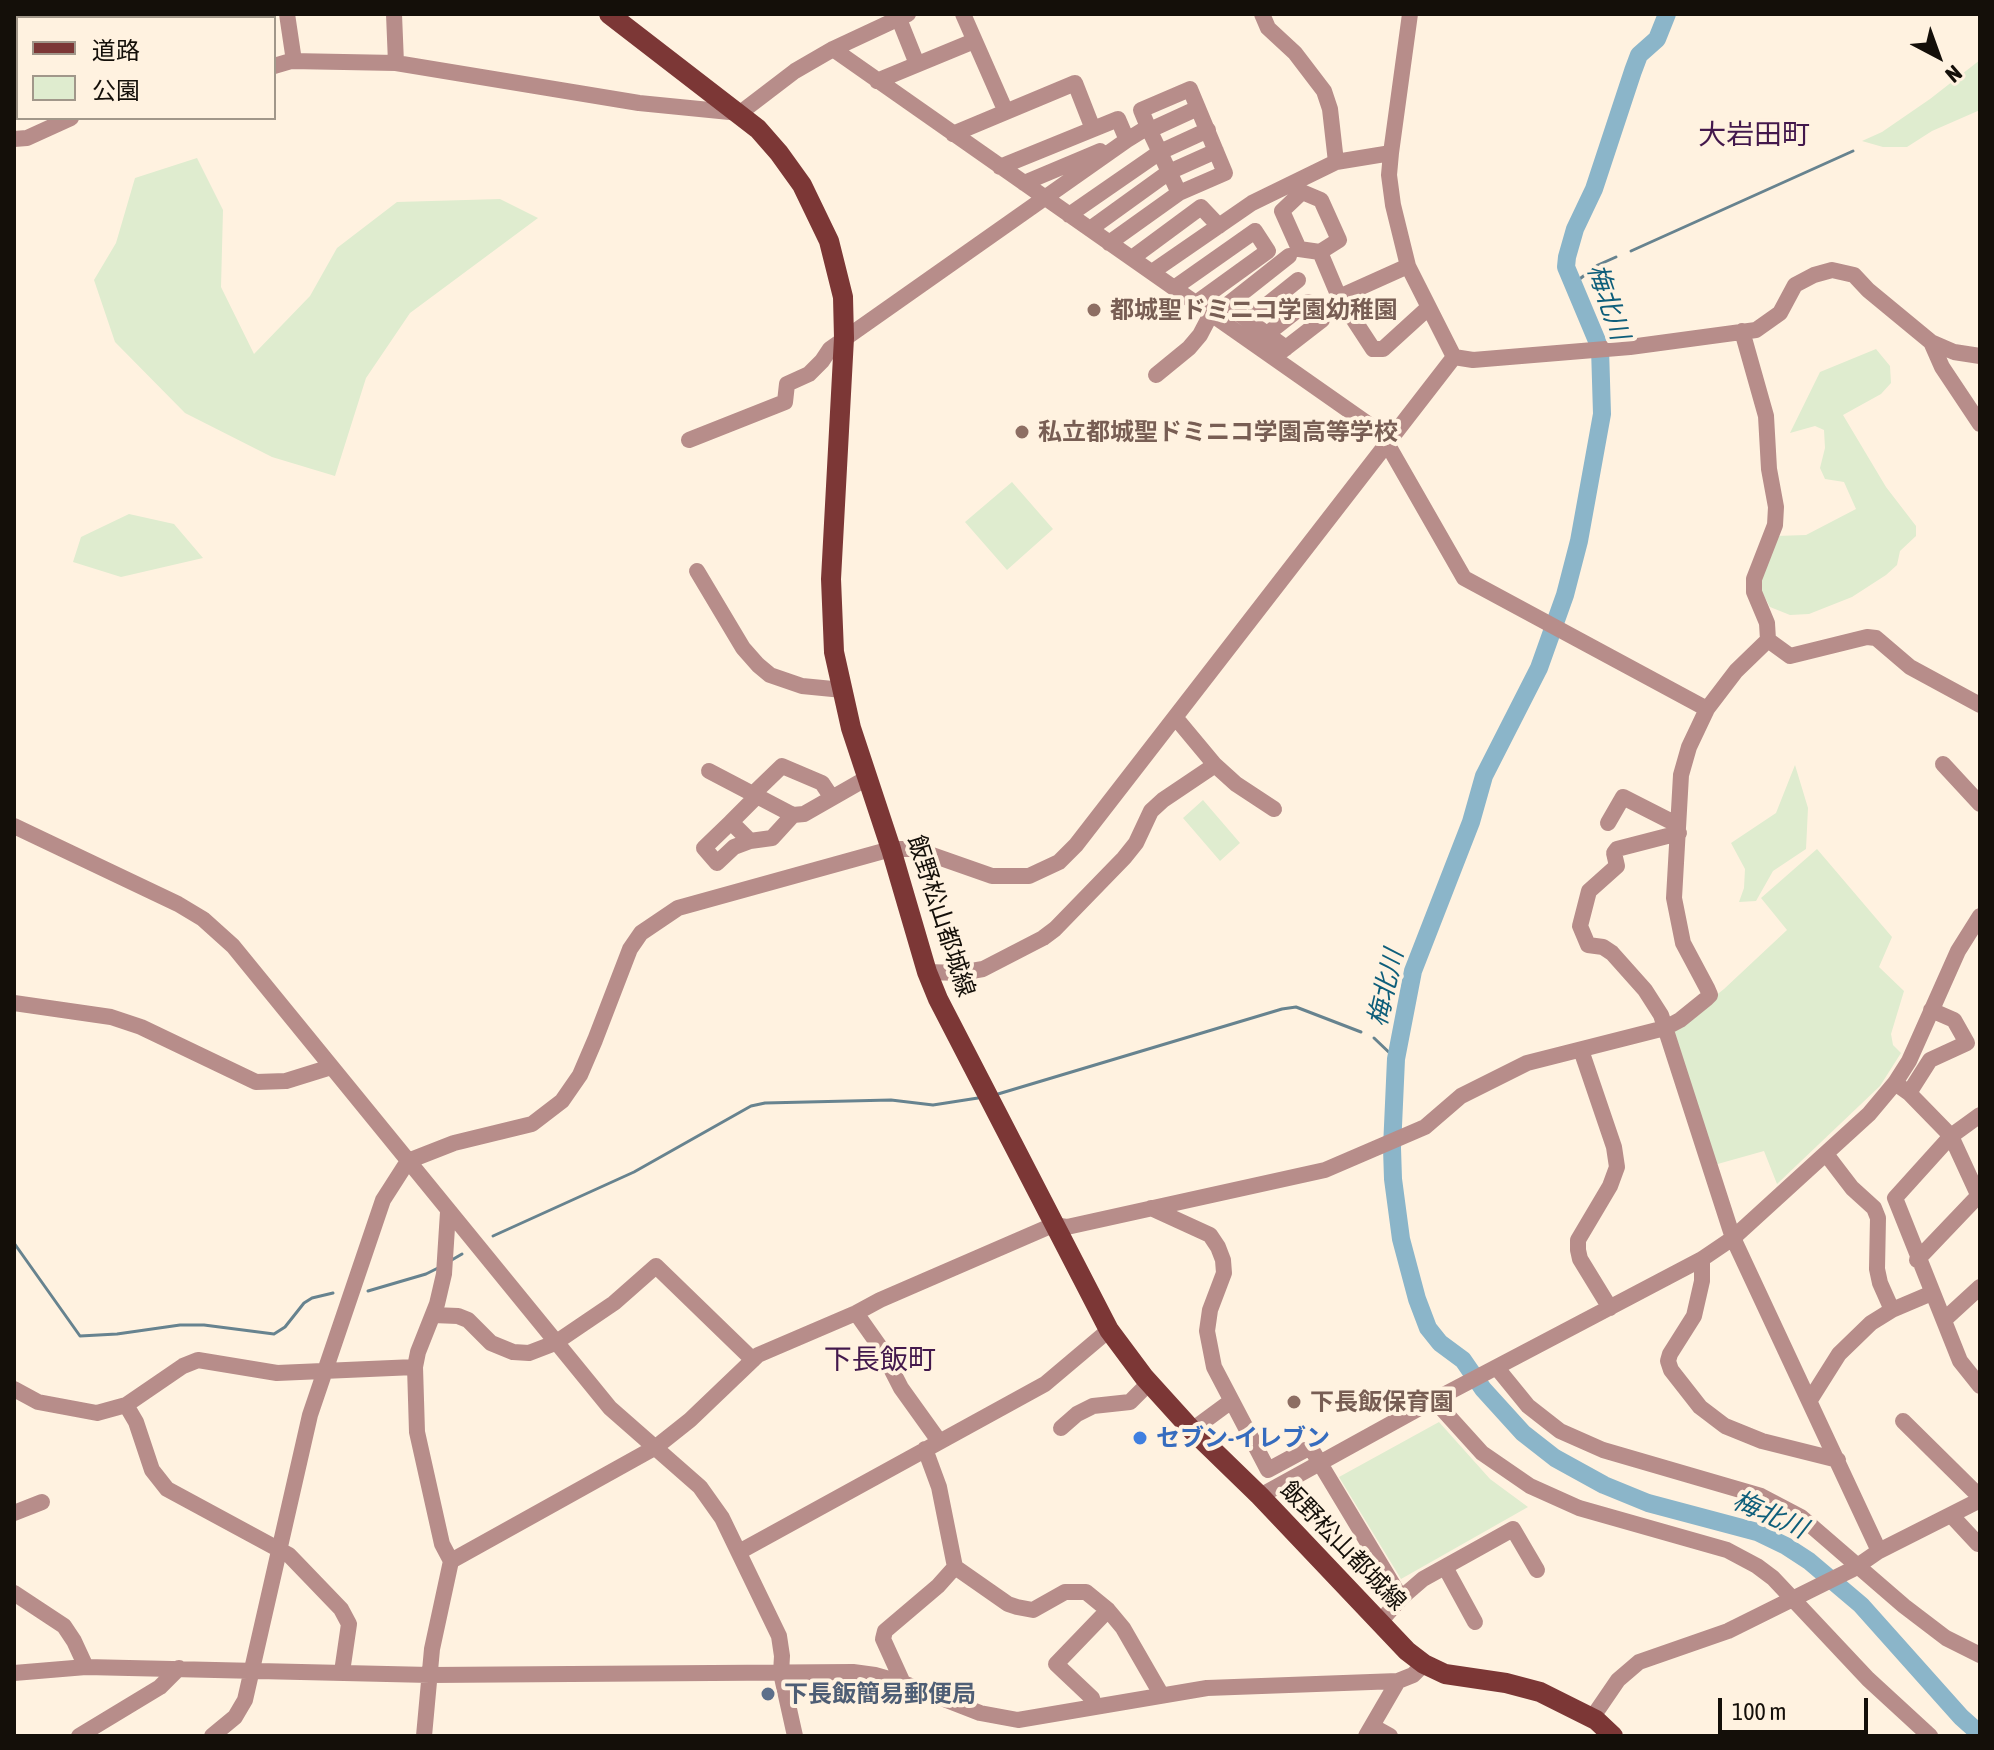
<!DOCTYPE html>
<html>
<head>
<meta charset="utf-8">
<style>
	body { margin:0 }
	#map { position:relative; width:1994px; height:1750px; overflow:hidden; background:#fff2e0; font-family:"Asap Condensed","Noto Sans JP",sans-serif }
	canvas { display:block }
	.frame { position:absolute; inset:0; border:16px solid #140f09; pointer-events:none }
	.legend { position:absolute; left:16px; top:16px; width:260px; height:104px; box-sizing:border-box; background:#fff2e0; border:2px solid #a1978a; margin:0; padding:10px 14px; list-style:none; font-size:24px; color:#140f09 }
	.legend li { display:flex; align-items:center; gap:16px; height:40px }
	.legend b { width:40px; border:2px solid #a1978a }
	.north { position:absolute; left:1898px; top:16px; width:80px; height:80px; -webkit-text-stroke:6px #fff2e0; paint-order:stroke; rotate:139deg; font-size:22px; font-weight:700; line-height:32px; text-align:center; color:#140f09 }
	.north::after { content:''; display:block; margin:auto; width:28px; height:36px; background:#140f09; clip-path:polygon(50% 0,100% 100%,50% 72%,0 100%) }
	.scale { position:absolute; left:1718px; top:1698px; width:150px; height:36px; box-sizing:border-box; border:4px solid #140f09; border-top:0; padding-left:10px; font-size:24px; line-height:28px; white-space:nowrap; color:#140f09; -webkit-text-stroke:6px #fff2e0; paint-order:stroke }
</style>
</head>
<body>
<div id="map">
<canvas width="1994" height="1750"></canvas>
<div class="frame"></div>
<ul class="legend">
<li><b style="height:10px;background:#7c3736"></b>道路</li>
<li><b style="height:22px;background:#dfeccf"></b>公園</li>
</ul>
<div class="north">N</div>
<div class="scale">100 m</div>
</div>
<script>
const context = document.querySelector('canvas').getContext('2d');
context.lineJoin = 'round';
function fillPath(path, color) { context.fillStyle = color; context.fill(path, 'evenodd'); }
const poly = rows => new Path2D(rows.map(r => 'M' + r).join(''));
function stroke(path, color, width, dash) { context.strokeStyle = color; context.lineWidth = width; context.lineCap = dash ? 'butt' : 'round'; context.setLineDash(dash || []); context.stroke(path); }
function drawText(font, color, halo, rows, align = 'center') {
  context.font = font + ' "Asap Condensed","Noto Sans JP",sans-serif'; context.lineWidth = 8; context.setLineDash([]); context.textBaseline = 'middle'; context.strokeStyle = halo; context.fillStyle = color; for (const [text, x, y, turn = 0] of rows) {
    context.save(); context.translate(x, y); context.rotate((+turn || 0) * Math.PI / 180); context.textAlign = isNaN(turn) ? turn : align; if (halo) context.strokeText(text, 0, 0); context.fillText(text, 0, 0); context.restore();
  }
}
const green = poly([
	[1980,60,1980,110,1932,131,1907,147,1883,147,1862,141,1882,132,1930,99],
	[197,158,223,210,221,287,254,354,310,296,337,248,397,202,500,199,538,218,410,313,366,378,335,476,272,457,185,413,115,342,94,280,116,243,135,178],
	[1876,349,1890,366,1891,383,1881,394,1843,415,1886,487,1916,526,1916,536,1900,551,1897,565,1886,575,1852,597,1809,614,1790,615,1770,607,1762,592,1762,565,1776,536,1806,535,1856,509,1844,482,1825,479,1820,468,1825,448,1824,430,1815,426,1790,433,1820,372],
	[1012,482,1053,529,1007,570,965,522],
	[129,514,174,524,203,558,121,577,73,562,81,537],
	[1795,765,1808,808,1806,849,1773,871,1756,901,1739,902,1744,888,1745,869,1731,843,1776,813],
	[1203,800,1240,843,1220,861,1183,818],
	[1817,849,1892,937,1879,967,1904,991,1891,1034,1893,1045,1901,1053,1880,1086,1777,1184,1764,1151,1714,1165,1671,1031,1724,989,1787,930,1761,898],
	[1439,1422,1490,1479,1528,1507,1401,1579,1339,1477]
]);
const stream = poly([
	[1631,251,1853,151],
	[1573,284,1598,265,1616,257],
	[1374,1038,1396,1059],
	[998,1094,1282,1009,1296,1007,1361,1032],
	[493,1236,634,1172,751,1106,765,1103,891,1100,933,1105,978,1098],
	[14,1243,80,1336,117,1334,180,1325,204,1325,274,1334,285,1327,304,1303,312,1298,333,1293],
	[450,1261,462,1254],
	[368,1291,426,1274,440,1267]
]);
const river = poly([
	[1667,14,1657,39,1639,55,1633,71,1594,189,1575,229,1567,257,1566,267,1600,348,1602,414,1579,541,1565,595,1539,668,1484,776,1471,822,1413,971,1396,1059,1392,1148,1393,1179,1401,1239,1417,1299,1428,1328,1440,1343,1463,1360,1483,1389,1523,1433,1555,1458,1604,1485,1648,1503,1757,1532,1786,1546,1809,1561,1861,1605,1961,1717,1980,1734]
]);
const minor = poly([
	[73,14,75,18],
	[287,14,294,61],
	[394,14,396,63],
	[963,14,1006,112],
	[1262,14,1268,28,1295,53,1324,91,1330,109,1336,162],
	[1410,14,1391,153,1389,175,1393,205,1408,266,1454,357],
	[901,24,917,64],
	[833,49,1381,433,1464,578,1707,709],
	[274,66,291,61,396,63,639,103,740,113,795,71,833,49,908,14],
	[877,81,974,41],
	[1148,127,1141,110,1190,89,1225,173,1179,193],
	[1150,130,1198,108],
	[953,134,1075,83,1093,129],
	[14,139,27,138,71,118],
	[1000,167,1118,119,1127,140,1148,127,1179,193,1109,243],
	[1024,183,1100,151],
	[1069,215,1160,152,1208,130],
	[1090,229,1169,172,1216,151],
	[1320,252,1339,240,1321,200,1302,192,1282,211,1299,249,1320,252,1339,297,1373,349,1383,349,1428,308],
	[1132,258,1201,207,1219,226],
	[1152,272,1252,203,1336,162,1391,153],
	[1174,288,1255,231,1268,251,1196,303],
	[1339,297,1408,266],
	[1248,320,1298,280],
	[1267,334,1308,302],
	[1931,342,1942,367,1980,424],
	[1286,348,1227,305,1289,256],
	[1278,354,1322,320],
	[1454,357,1473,360,1630,347,1756,330,1780,313,1795,285,1814,275,1832,270,1854,275,1868,290,1931,342,1954,352,1980,356],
	[1156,375,1189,348,1200,335,1211,314],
	[689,440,785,402,787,384,809,374,822,361,830,349,1127,140],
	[697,571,743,648,758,665,770,675,802,686,843,690],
	[1768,640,1790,656,1867,637,1876,638,1910,667,1980,705],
	[1943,764,1980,804],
	[1215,765,1236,784,1274,809],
	[709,771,793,815],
	[753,794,782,766,822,783,832,798],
	[731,822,757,796],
	[1608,823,1623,797,1678,825],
	[14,826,178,904,203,919,233,946,610,1408,700,1487,722,1518,779,1636,782,1656,781,1673,795,1736],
	[1679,833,1617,849,1614,853,1617,866,1589,891,1580,926,1588,945,1603,947,1612,953,1645,990,1661,1015,1733,1238,1879,1551],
	[750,841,734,847,717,863,704,848,731,822,750,841,772,838,793,815,804,814,867,778],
	[927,972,960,973,983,969,1043,938,1055,929,1124,858,1136,843,1151,811,1163,800,1215,765,1175,717],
	[14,1003,111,1017,141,1027,256,1082,286,1081,331,1067],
	[1581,1050,1614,1147,1617,1167,1610,1186,1578,1240,1578,1250,1580,1259,1610,1308],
	[1895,1083,1909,1093,1951,1136,1980,1199],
	[1909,1093,1930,1060,1967,1043,1954,1020,1931,1010],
	[1980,1115,1951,1136,1895,1198,1960,1361,1980,1386],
	[1826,1154,1852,1188,1874,1208,1878,1218,1877,1269,1880,1283,1892,1310],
	[1151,1208,1210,1235,1218,1247,1223,1260,1224,1273,1210,1310,1207,1331,1214,1367,1268,1470,1305,1450,1312,1450,1401,1598,1380,1622],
	[1702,1259,1702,1281,1694,1316,1670,1354,1668,1361,1671,1370,1700,1407,1725,1426,1762,1441,1838,1460],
	[1917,1260,1980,1194],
	[856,1313,880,1347,901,1388,939,1441],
	[433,1315,458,1316,468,1320,491,1343,513,1352,529,1353,555,1343,614,1303,656,1266,753,1360],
	[1944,1320,1980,1287],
	[1497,1368,1528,1406,1560,1431,1603,1450,1761,1496,1801,1517,1904,1606,1946,1638,1980,1655],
	[14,1389,38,1402,97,1413,126,1405,183,1366,198,1360,277,1373,415,1367],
	[1434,1400,1482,1453,1530,1486,1579,1508,1727,1550,1757,1566,1773,1578,1868,1679,1930,1736],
	[1810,1400,1839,1354,1871,1323,1892,1310,1932,1293],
	[126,1405,136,1422,152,1470,167,1489,289,1555,341,1609,349,1624,342,1672],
	[1903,1421,1980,1497],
	[1061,1428,1077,1414,1093,1406,1130,1402,1149,1383],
	[1192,1430,1230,1402],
	[1260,1496,1434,1400,1702,1259,1733,1238,1869,1114,1895,1083,1909,1061,1958,951,1980,916],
	[14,1513,42,1502],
	[1951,1515,1978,1544],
	[739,1552,1045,1384,1109,1330],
	[451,1561,656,1447,690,1420,758,1355,856,1313,880,1300,1053,1225,1067,1227,1325,1170,1425,1127,1461,1096,1527,1063,1665,1028,1680,1020,1706,999,1710,995,1707,988,1683,943,1674,898,1681,775,1689,747,1707,709,1736,671,1768,640,1767,623,1754,592,1754,579,1775,525,1776,507,1769,469,1766,416,1742,331],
	[955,1567,1008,1604,1017,1607,1033,1610,1065,1592,1086,1592,1108,1610,1123,1628,1161,1694],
	[1445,1567,1475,1622],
	[14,1593,64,1626,74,1641,86,1667],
	[1401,1598,1423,1579,1513,1529,1537,1570],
	[14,1673,86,1667,430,1675,853,1672,875,1675,903,1683,980,1713,1018,1720,1207,1688,1398,1681,1413,1675,1424,1664],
	[903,1683,883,1639,885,1631,938,1586,955,1567,939,1487,925,1449],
	[1094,1707,1092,1698,1056,1664,1108,1610],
	[1592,1718,1618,1680,1639,1662,1728,1631,1853,1569,1879,1551,1980,1500],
	[1372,1726,1390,1736],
	[79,1736,160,1687,179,1668],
	[212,1736,235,1717,245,1700,310,1415,383,1200,408,1161,454,1143,532,1124,562,1101,580,1075,595,1040,630,949,641,933,678,908,891,849,915,849,992,876,1029,876,1059,862,1076,845,1454,357],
	[424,1736,432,1649,451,1561,442,1544,417,1432,415,1367,418,1352,437,1304,444,1274,448,1212],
	[1366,1736,1398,1681]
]);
const major = poly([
	[609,14,758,129,779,153,802,185,829,241,843,297,844,338,831,579,834,652,851,728,891,849,927,972,938,999,1109,1330,1144,1377,1192,1430,1260,1496,1407,1651,1424,1664,1445,1674,1506,1683,1540,1692,1596,1720,1613,1736]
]);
const markers = [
	[1094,310,8,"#8d6e63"],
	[1022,432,8,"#8d6e63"],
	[1294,1402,8,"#8d6e63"],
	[1140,1438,8,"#3f7fe0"],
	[768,1694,8,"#5c6f8a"]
];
const educationNames = [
	["都城聖ドミニコ学園幼稚園",1110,310],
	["私立都城聖ドミニコ学園高等学校",1038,432],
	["下長飯保育園",1310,1402]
];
const streetNames = [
	["飯野松山都城線",941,916,72],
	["飯野松山都城線",1343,1546,46]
];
const shopNames = [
	["セブン-イレブン",1156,1438]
];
const serviceNames = [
	["下長飯簡易郵便局",784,1694]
];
const waterNames = [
	["梅北川",1608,302,71],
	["梅北川",1386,988,-77],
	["梅北川",1770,1515,24]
];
const quarterNames = [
	["大岩田町",1754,135],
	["下長飯町",880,1360]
];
fillPath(green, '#dfeccf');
stroke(stream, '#67838f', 3);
stroke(river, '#8bb5c9', 18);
stroke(minor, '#b78d8a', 16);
stroke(major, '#7c3736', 20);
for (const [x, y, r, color] of markers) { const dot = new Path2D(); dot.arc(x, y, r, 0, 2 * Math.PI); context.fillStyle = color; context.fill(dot); stroke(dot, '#fff2e0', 3); }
drawText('bold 24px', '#785e54', '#fff2e0', educationNames, 'left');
drawText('24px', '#140f09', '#fff2e0', streetNames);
drawText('bold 24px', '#366cbe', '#fff2e0', shopNames, 'left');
drawText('bold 24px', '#4e5e75', '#fff2e0', serviceNames, 'left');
drawText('italic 26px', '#0e5e7a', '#fff2e0', waterNames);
drawText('28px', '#43184c', '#fff2e0', quarterNames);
</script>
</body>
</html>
